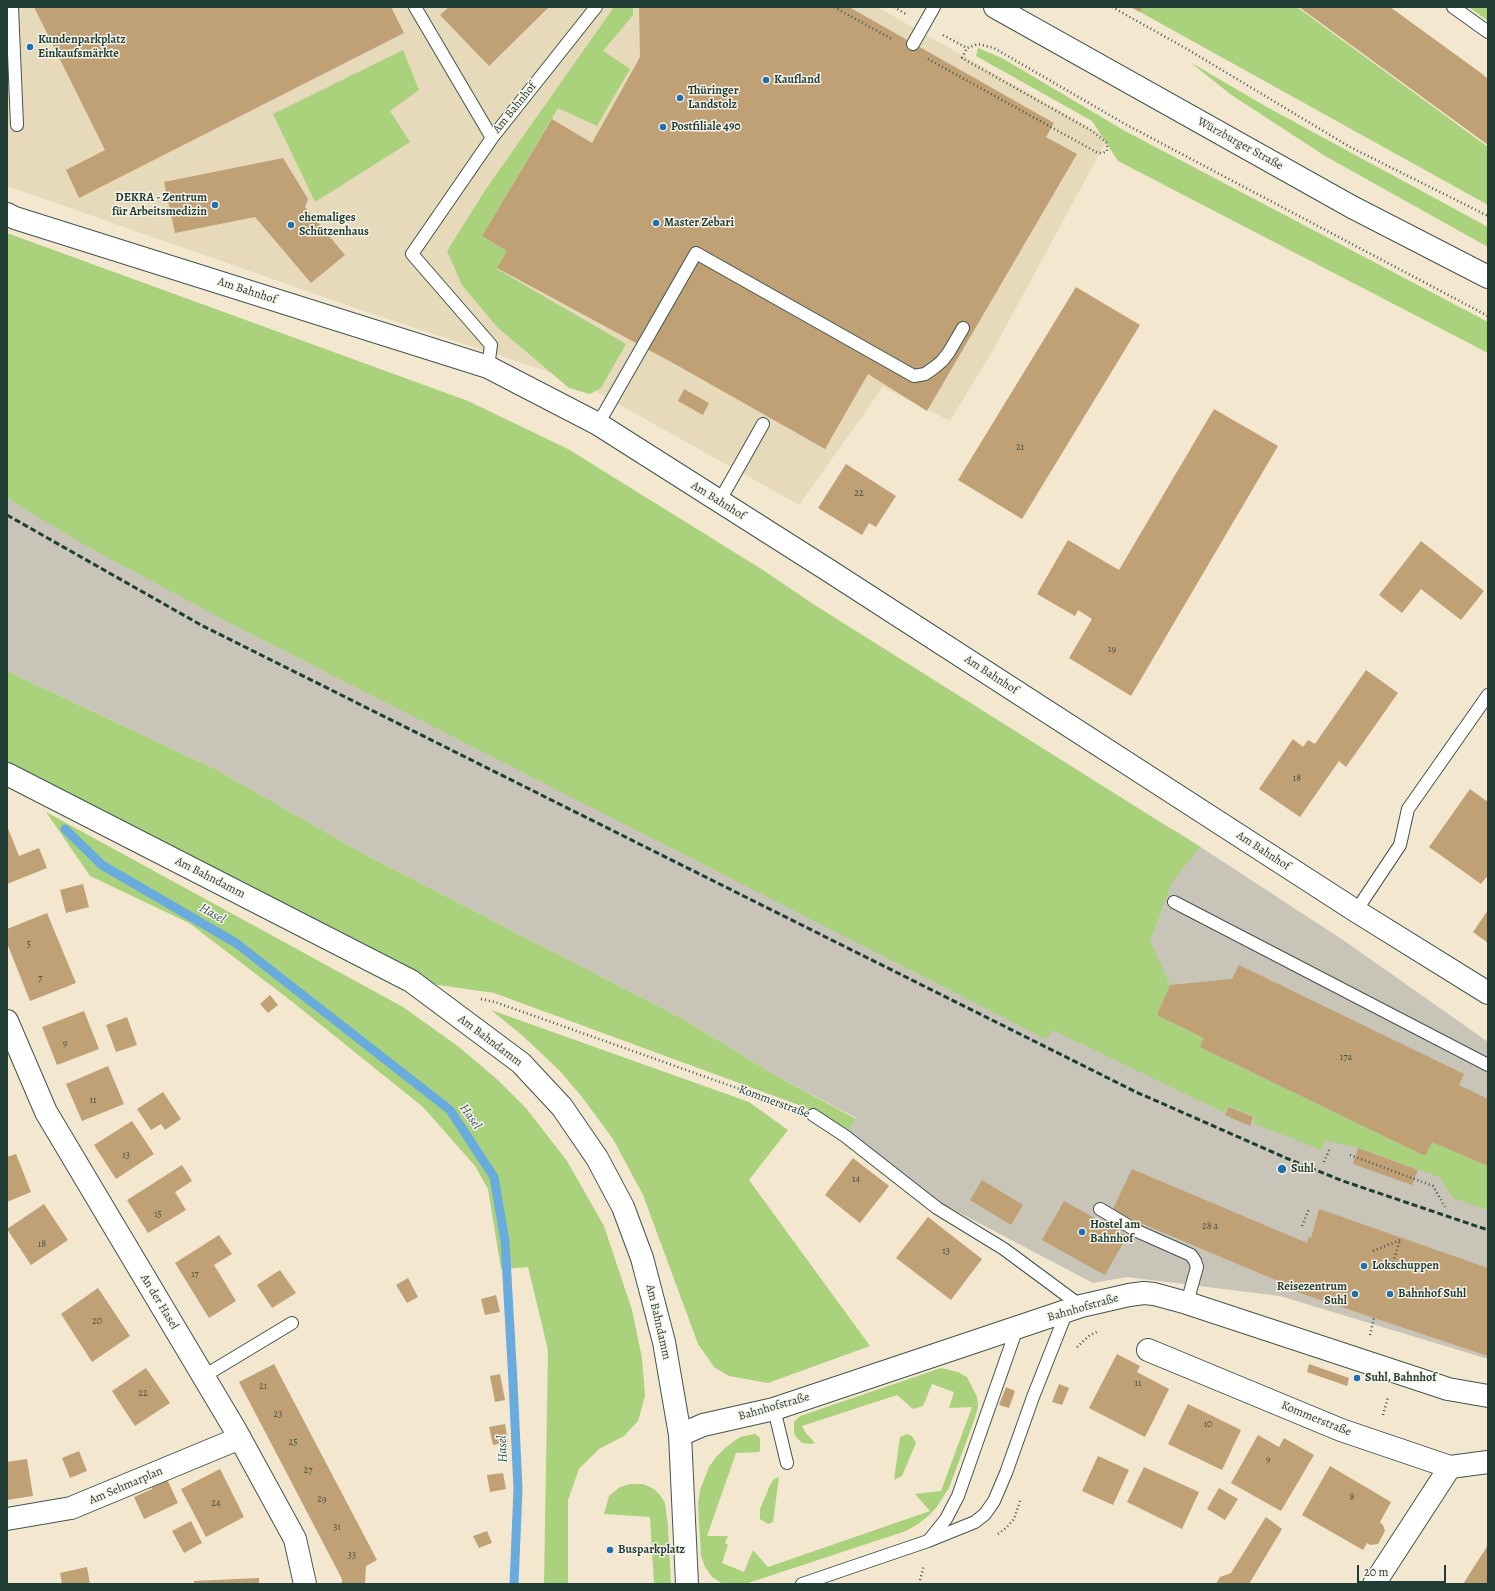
<!DOCTYPE html>
<html>
<head>
<meta charset="utf-8">
<style>
	body { margin:0 }
	#map { position:relative; width:1495px; height:1591px; overflow:hidden; background:#f3e7d0; font-family:Alegreya,serif }
	canvas { display:block }
	.frame { position:absolute; inset:0; border:8px solid #1f3d34; pointer-events:none }
	.scale { position:absolute; left:1357px; top:1565px; width:89px; height:18px; box-sizing:border-box; border:2px solid #1f3d34; border-top:0; padding-left:5px; font-size:12px; line-height:14px; white-space:nowrap; color:#1f3d34; -webkit-text-stroke:3px #f7f3e8; paint-order:stroke }
</style>
</head>
<body>
<div id="map">
<canvas width="1495" height="1591"></canvas>
<div class="frame"></div>
<div class="scale">20 m</div>
</div>
<script>
const context = document.querySelector('canvas').getContext('2d');
context.lineJoin = 'round';
function fillPath(path, color) { context.fillStyle = color; context.fill(path, 'evenodd'); }
const poly = rows => new Path2D(rows.map(r => 'M' + r).join(''));
function stroke(path, color, width, dash) { context.strokeStyle = color; context.lineWidth = width; context.lineCap = dash ? 'butt' : 'round'; context.setLineDash(dash || []); context.stroke(path); }
function drawText(font, color, halo, rows, align = 'center') {
  context.font = font + ' Alegreya,serif'; context.lineWidth = 3; context.setLineDash([]); context.textBaseline = 'middle'; context.strokeStyle = halo; context.fillStyle = color; for (const [text, x, y, turn = 0] of rows) {
    context.save(); context.translate(x, y); context.rotate((+turn || 0) * Math.PI / 180); context.textAlign = isNaN(turn) ? turn : align; if (halo) context.strokeText(text, 0, 0); context.fillText(text, 0, 0); context.restore();
  }
}
const built = poly([
	[7,7,877,7,1108,138,992,352,950,421,883,387,799,505,579,382,364,311,7,186]
]);
const industrial = poly([
	[7,316,1176,831,1346,942,1488,1042,1488,1359,1280,1296,1127,1277,1093,1283,939,1202,847,1131,856,1118,775,1075,683,1019,362,853,217,770,7,671]
]);
const green = poly([
	[614,7,633,7,633,15,603,51,630,69,597,126,558,108,482,236,507,251,497,269,626,344,601,388,590,394,569,388,497,327,462,285,447,251,486,189],
	[1143,7,1297,7,1488,147,1488,205,1140,12],
	[1469,7,1488,7,1488,21],
	[978,48,1002,58,1125,131,1488,322,1488,353,1118,161,1092,121,976,56],
	[403,50,419,90,390,111,410,142,315,202,273,114],
	[1190,62,1265,106,1488,227,1488,247,1325,156,1230,94],
	[7,233,468,401,568,449,763,570,813,604,1200,847,1172,882,1150,941,1170,985,1157,1015,1204,1038,1200,1047,1425,1156,1432,1142,1488,1166,1488,1210,1453,1198,1439,1177,1359,1148,1325,1140,1322,1150,1253,1123,1255,1117,1229,1106,1225,1113,1053,1030,1046,1039,230,623,83,544,7,498],
	[7,671,217,770,362,853,683,1019,775,1075,856,1119,847,1131,815,1111,494,993,411,981,7,774],
	[46,812,403,1007,459,1047,499,1081,526,1108,567,1161,604,1226,632,1310,642,1358,645,1396,638,1421,624,1436,599,1449,579,1469,568,1500,568,1584,544,1584,548,1350,528,1267,501,1269,488,1189,475,1166,423,1107,290,1000,189,923,90,876],
	[491,1010,749,1102,788,1130,749,1180,870,1346,768,1383,729,1376,714,1367,698,1344,643,1195,613,1139,582,1097,560,1071,523,1036],
	[941,1368,958,1372,967,1377,977,1397,978,1406,975,1418,949,1488,936,1508,927,1517,918,1524,906,1531,745,1584,723,1584,712,1577,705,1567,701,1556,698,1504,700,1490,709,1467,716,1457,725,1448,740,1437,755,1434,760,1438,760,1450,759,1452,736,1453,707,1536,728,1536,725,1543,728,1545,722,1563,744,1572,753,1550,768,1567,930,1511,915,1494,941,1491,972,1407,949,1408,954,1392,932,1384,923,1406,913,1409,897,1395,802,1426,805,1432,815,1443,810,1444,802,1443,796,1437,794,1433,794,1422,800,1416],
	[907,1434,912,1436,916,1443,902,1476,894,1480,900,1437],
	[779,1477,773,1522,768,1524,760,1519,760,1509,770,1485,774,1479],
	[630,1484,643,1484,654,1489,660,1495,665,1503,668,1526,671,1584,654,1584,650,1517,604,1514,609,1496,620,1487]
]);
const stream = poly([
	[65,829,102,865,236,943,450,1110,494,1177,505,1241,513,1382,518,1489,514,1584]
]);
const building = poly([
	[34,7,391,7,404,33,79,198,66,170,105,150],
	[449,7,549,7,489,66,440,15],
	[639,7,849,7,1054,123,1046,137,1077,154,927,411,868,374,825,449,673,363,497,268,507,251,482,236,552,119,592,143,640,57],
	[1130,7,1143,7,1140,12],
	[1299,7,1390,7,1481,73,1488,79,1488,145],
	[283,158,308,199,305,207,345,255,311,283,255,217,175,233,164,182],
	[1076,287,1140,325,1022,519,958,480],
	[684,389,709,403,703,415,678,401],
	[1214,409,1278,446,1131,696,1069,658,1092,619,1078,610,1075,616,1037,594,1068,540,1119,570],
	[846,464,896,496,876,527,869,523,862,535,818,508],
	[1421,541,1484,591,1461,620,1421,589,1402,613,1379,595],
	[1366,670,1398,693,1346,767,1339,761,1300,817,1259,789,1293,739,1303,747,1308,740,1315,744],
	[1470,789,1488,802,1488,875,1481,884,1429,847],
	[7,826,19,856,39,848,47,868,7,884],
	[83,884,89,907,66,913,60,890],
	[1488,910,1488,943,1473,932],
	[47,913,76,983,30,1001,7,943,7,929],
	[1239,965,1464,1074,1459,1085,1488,1099,1488,1166,1432,1142,1425,1156,1200,1047,1204,1038,1157,1015,1170,985,1232,979],
	[270,995,278,1005,268,1013,260,1004],
	[84,1011,99,1049,57,1065,42,1027],
	[127,1017,137,1045,116,1052,106,1025],
	[108,1066,124,1104,82,1121,66,1084],
	[163,1092,181,1119,165,1130,161,1124,151,1130,137,1109],
	[1229,1107,1253,1117,1250,1126,1225,1115],
	[132,1121,154,1154,116,1179,94,1145],
	[1358,1148,1418,1170,1412,1185,1353,1164],
	[16,1154,31,1192,7,1202,7,1157],
	[853,1158,889,1186,860,1223,825,1195],
	[182,1165,192,1181,175,1192,186,1210,148,1233,127,1200],
	[1132,1169,1307,1243,1308,1237,1311,1238,1319,1209,1488,1268,1488,1356,1291,1290,1292,1287,1112,1211],
	[982,1180,1023,1205,1011,1225,970,1200],
	[1064,1201,1127,1236,1105,1275,1042,1240],
	[44,1204,68,1240,31,1265,7,1229],
	[928,1217,982,1259,951,1300,896,1258],
	[219,1235,232,1254,214,1265,236,1301,209,1318,175,1263],
	[280,1270,296,1293,272,1308,257,1285],
	[408,1278,418,1297,407,1303,396,1285],
	[98,1288,130,1336,92,1362,61,1314],
	[496,1295,500,1312,485,1315,481,1299],
	[1117,1354,1140,1366,1137,1372,1169,1389,1145,1437,1089,1408],
	[274,1364,377,1560,366,1566,365,1584,342,1584,342,1579,239,1382],
	[1309,1364,1349,1378,1347,1386,1307,1372],
	[146,1368,170,1403,135,1426,112,1391],
	[500,1374,505,1400,495,1402,490,1376],
	[1059,1384,1069,1388,1062,1405,1052,1402],
	[1006,1387,1015,1391,1009,1408,999,1405],
	[1188,1404,1241,1430,1222,1470,1168,1444],
	[505,1424,508,1442,493,1445,489,1427],
	[1258,1435,1279,1447,1284,1438,1314,1455,1281,1511,1231,1483],
	[79,1451,87,1471,70,1478,62,1458],
	[1098,1456,1129,1470,1113,1505,1082,1491],
	[27,1459,33,1496,7,1500,7,1462],
	[1330,1466,1391,1502,1380,1522,1383,1525,1385,1531,1378,1544,1370,1545,1367,1543,1363,1550,1302,1515],
	[1144,1467,1199,1492,1182,1529,1127,1502],
	[220,1469,244,1517,206,1537,181,1489],
	[503,1473,506,1489,490,1492,487,1475],
	[166,1477,178,1503,144,1519,134,1497,152,1489,150,1484],
	[1219,1488,1238,1499,1225,1520,1207,1509],
	[1266,1517,1282,1529,1249,1584,1216,1584,1220,1577,1231,1573],
	[191,1521,202,1543,184,1553,172,1531],
	[487,1531,492,1543,479,1548,473,1536],
	[1488,1545,1488,1584,1463,1584],
	[87,1567,90,1584,62,1584,60,1573],
	[259,1578,259,1584,194,1584,194,1581]
]);
const path = poly([
	[834,7,892,39],
	[894,7,906,14],
	[1112,7,1187,49,1350,147,1488,216],
	[943,35,967,48,978,44,994,48,1125,124,1488,316],
	[928,59,1098,153,1103,153,1107,151,1107,143,1092,131,962,58,967,48],
	[481,999,495,1002,793,1108],
	[1350,1155,1433,1186,1445,1207],
	[1324,1162,1330,1148],
	[1302,1226,1309,1209],
	[1373,1251,1400,1240],
	[1392,1266,1400,1240],
	[1370,1335,1374,1318],
	[1077,1347,1090,1335,1099,1331],
	[1383,1415,1388,1397],
	[998,1534,1006,1528,1014,1519,1020,1501],
	[919,1584,924,1565]
]);
const lane = poly([
	[12,7,17,125],
	[415,7,492,138],
	[1453,7,1488,32],
	[913,44,934,7],
	[488,367,491,345,412,254,492,138,596,7],
	[598,424,696,253,914,376,925,374,935,367,942,361,949,352,963,328],
	[719,502,763,424],
	[1174,902,1488,1065],
	[1356,911,1400,845,1408,809,1488,695],
	[813,1115,845,1136,937,1208,1004,1249,1081,1306],
	[1100,1209,1137,1231,1191,1255,1195,1261,1197,1267,1187,1303],
	[204,1376,292,1323],
	[774,1409,787,1463],
	[930,1539,946,1519,958,1496,1017,1328],
	[802,1584,928,1541,975,1522,985,1514,994,1501,1006,1473,1033,1397,1067,1311]
]);
const street = poly([
	[7,214,15,218,488,367,598,424,828,570,1356,911,1488,993],
	[7,774,411,981,521,1063,562,1107,597,1158,623,1207,642,1258,664,1342,680,1435,687,1584],
	[7,1021,46,1112,236,1431,295,1539,305,1584],
	[1148,1350,1341,1430,1450,1467,1488,1462],
	[680,1435,703,1425,774,1409,1081,1306,1129,1295,1144,1293,1154,1294,1187,1303,1448,1389,1488,1396],
	[7,1519,71,1508,240,1438],
	[1374,1584,1450,1467]
]);
const secondary = poly([
	[995,7,1352,207,1488,277]
]);
const rail = poly([
	[7,515,201,625,1136,1092,1293,1161,1343,1181,1488,1230]
]);
const markers = [
	[30,47,4,"#1f6fb2"],
	[766,80,4,"#1f6fb2"],
	[680,98,4,"#1f6fb2"],
	[663,127,4,"#1f6fb2"],
	[215,205,4,"#1f6fb2"],
	[656,223,4,"#1f6fb2"],
	[291,225,4,"#1f6fb2"],
	[1282,1169,5,"#1f6fb2"],
	[1082,1232,4,"#1f6fb2"],
	[1364,1266,4,"#1f6fb2"],
	[1355,1294,4,"#1f6fb2"],
	[1390,1294,4,"#1f6fb2"],
	[1357,1378,4,"#1f6fb2"],
	[610,1550,4,"#1f6fb2"]
];
const numberNames = [
	["21",1020,448],
	["22",859,494],
	["19",1112,650],
	["18",1297,779],
	["5",29,945],
	["7",40,979],
	["9",65,1044],
	["17a",1346,1058],
	["11",93,1101],
	["13",126,1156],
	["14",856,1180],
	["15",158,1215],
	["28 a",1210,1227],
	["18",42,1245],
	["13",946,1252],
	["17",195,1275],
	["20",97,1322],
	["11",1138,1384],
	["21",263,1387],
	["22",143,1394],
	["23",278,1415],
	["10",1208,1425],
	["25",293,1443],
	["9",1268,1460],
	["27",308,1471],
	["8",1352,1498],
	["29",322,1500],
	["24",216,1504],
	["31",337,1528],
	["33",352,1556]
];
const poiNames = [
	["Kundenparkplatz",38,40],
	["Einkaufsmärkte",38,54],
	["Kaufland",774,80],
	["Thüringer",688,91],
	["Landstolz",688,105],
	["Postfiliale 490",671,127],
	["DEKRA - Zentrum",207,198,"right"],
	["für Arbeitsmedizin",207,212,"right"],
	["ehemaliges",299,218],
	["Schützenhaus",299,232],
	["Master Zebari",664,223],
	["Suhl",1291,1169],
	["Hostel am",1090,1225],
	["Bahnhof",1090,1239],
	["Lokschuppen",1372,1266],
	["Reisezentrum",1347,1287,"right"],
	["Suhl",1347,1301,"right"],
	["Bahnhof Suhl",1398,1294],
	["Suhl, Bahnhof",1365,1378],
	["Busparkplatz",618,1550]
];
const streetNames = [
	["Am Bahnhof",515,108,-51],
	["Würzburger Straße",1240,144,29],
	["Am Bahnhof",247,291,18],
	["Am Bahnhof",718,501,32],
	["Am Bahnhof",991,675,33],
	["Am Bahnhof",1263,851,33],
	["Am Bahndamm",210,878,27],
	["Am Bahndamm",490,1041,37],
	["Kommerstraße",774,1102,20],
	["An der Hasel",159,1302,59],
	["Bahnhofstraße",1083,1308,-16],
	["Am Bahndamm",658,1322,77],
	["Bahnhofstraße",774,1407,-16],
	["Kommerstraße",1316,1419,22],
	["Am Sehmarplan",126,1486,-23]
];
const waterNames = [
	["Hasel",212,914,30],
	["Hasel",470,1117,55],
	["Hasel",503,1449,-92]
];
fillPath(built, '#e6daba');
fillPath(industrial, '#c8c4b8');
fillPath(green, '#aad27d');
stroke(stream, '#6aabde', 9);
fillPath(building, '#c0a075');
stroke(lane, '#3f564b', 14);
stroke(street, '#3f564b', 24);
stroke(secondary, '#3f564b', 24);
stroke(path, '#3f564b', 2.5, [1, 3]);
stroke(lane, '#fff', 12);
stroke(street, '#fff', 22);
stroke(secondary, '#fff', 22);
stroke(rail, '#1f3d34', 3, [6, 3]);
for (const [x, y, r, color] of markers) { const dot = new Path2D(); dot.arc(x, y, r, 0, 2 * Math.PI); context.fillStyle = color; context.fill(dot); stroke(dot, '#f7f3e8', 1.5); }
drawText('10px', '#475644', null, numberNames);
drawText('bold 12px', '#1f3d34', '#f7f3e8', poiNames, 'left');
drawText('12px', '#1f3d34', '#f7f3e8', streetNames);
drawText('italic 13px', '#32585e', '#f7f3e8', waterNames);
</script>
</body>
</html>
